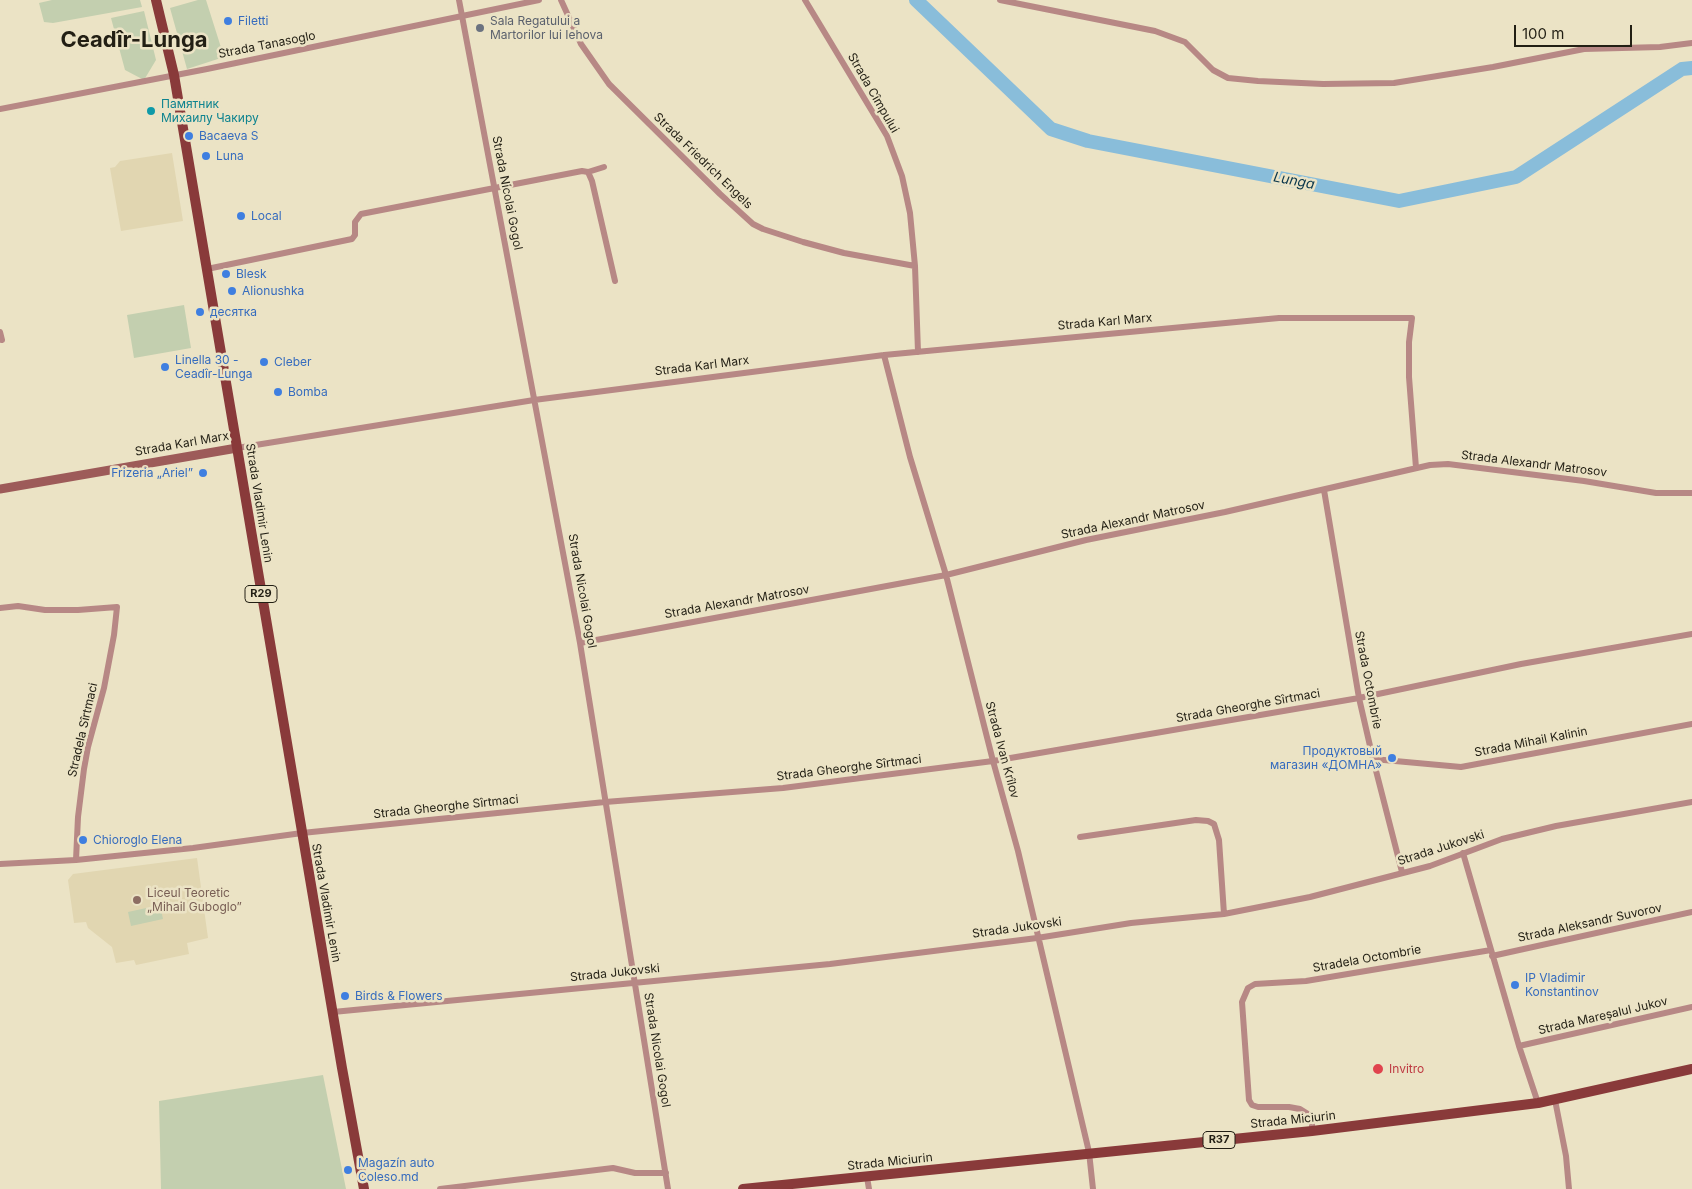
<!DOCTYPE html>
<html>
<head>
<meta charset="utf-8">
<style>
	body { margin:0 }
	#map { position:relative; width:1692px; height:1189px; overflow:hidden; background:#ebe3c5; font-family:Inter,sans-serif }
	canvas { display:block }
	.scale { position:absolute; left:1514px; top:25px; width:118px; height:22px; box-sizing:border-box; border:2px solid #221f14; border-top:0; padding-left:6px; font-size:15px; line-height:18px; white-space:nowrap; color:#221f14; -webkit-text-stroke:4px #ebe3c5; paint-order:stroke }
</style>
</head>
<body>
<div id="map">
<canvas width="1692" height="1189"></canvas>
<div class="scale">100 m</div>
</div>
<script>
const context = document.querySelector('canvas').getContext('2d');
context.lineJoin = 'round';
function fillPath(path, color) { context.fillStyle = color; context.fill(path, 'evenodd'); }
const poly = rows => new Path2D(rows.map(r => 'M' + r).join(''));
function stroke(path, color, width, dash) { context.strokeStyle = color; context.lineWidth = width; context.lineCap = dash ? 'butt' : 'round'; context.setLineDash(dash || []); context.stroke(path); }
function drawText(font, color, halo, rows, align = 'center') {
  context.font = font + ' Inter,sans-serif'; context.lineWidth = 5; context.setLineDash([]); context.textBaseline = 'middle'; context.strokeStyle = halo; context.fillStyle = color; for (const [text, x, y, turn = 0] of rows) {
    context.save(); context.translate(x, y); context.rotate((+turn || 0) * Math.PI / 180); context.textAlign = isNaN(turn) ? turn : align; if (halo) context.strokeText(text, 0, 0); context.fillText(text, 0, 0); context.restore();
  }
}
const built = poly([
	[172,153,183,221,121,231,110,168,115,167,120,161],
	[197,858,208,938,187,943,189,954,136,965,134,960,116,963,112,947,88,928,86,922,74,923,68,880,73,874]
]);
const green = poly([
	[52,0,140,0,142,7,53,23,44,22,39,3],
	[198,0,206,0,224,57,187,69,170,8],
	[144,11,156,60,144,80,125,70,111,18],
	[184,305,191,348,134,358,127,315],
	[160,905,163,919,131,926,128,912],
	[323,1075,346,1189,161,1189,159,1101]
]);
const river = poly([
	[916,0,1051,129,1088,141,1399,201,1516,177,1682,69,1692,68]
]);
const street = poly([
	[459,0,580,643,668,1189],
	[561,0,581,44,609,84,720,194,753,224,763,229,803,242,844,253,915,266],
	[805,0,887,136,902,176,910,213,915,266,918,352],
	[1000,0,1155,31,1185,42,1213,70,1228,78,1258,81,1323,84,1394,83,1493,67,1584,49,1660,47,1692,43],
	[0,109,207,69,539,0],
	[588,172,592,181,615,281],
	[207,269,352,239,355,235,355,222,361,214,582,171,588,172,604,167],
	[0,332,2,340],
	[884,355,910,457,946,575,993,761,1018,851,1089,1152,1093,1189],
	[237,448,534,400,884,355,1279,318,1412,318,1409,342,1409,377,1416,468],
	[1324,490,1359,698,1373,759,1402,872],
	[0,608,18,606,45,610,78,610,117,607,114,635,104,688,88,747,84,769,78,817,76,860],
	[580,643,946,575,1086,540,1225,512,1430,465,1448,464,1584,481,1656,493,1692,493],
	[1373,759,1461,767,1692,724],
	[1080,837,1196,820,1208,821,1214,824,1219,840,1224,914],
	[1463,853,1519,1046,1538,1103],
	[0,864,76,860,193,848,302,833,605,802,783,788,993,761,1359,698,1521,664,1692,634],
	[1492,956,1692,912],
	[333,1012,830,964,1037,938,1131,923,1224,914,1310,897,1430,866,1502,839,1556,826,1692,802],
	[1519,1046,1692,1007],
	[1555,1100,1566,1156,1569,1189],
	[1312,1131,1312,1121,1308,1114,1300,1109,1289,1107,1258,1107,1252,1105,1249,1100,1242,1002,1248,988,1255,984,1306,981,1491,950],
	[867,1177,869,1189],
	[440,1189,613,1168,635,1173,666,1173]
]);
const secondary = poly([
	[0,489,237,448]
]);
const primary = poly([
	[156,0,174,75,342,1068,364,1189],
	[743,1189,1312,1131,1538,1103,1692,1069]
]);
const markers = [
	[228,21,5,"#3f7fe0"],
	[480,28,5,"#6b7280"],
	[151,111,5,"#0f9aa8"],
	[189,136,5,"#3f7fe0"],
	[206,156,5,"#3f7fe0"],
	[241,216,5,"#3f7fe0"],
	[226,274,5,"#3f7fe0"],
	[232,291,5,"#3f7fe0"],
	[200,312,5,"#3f7fe0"],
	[264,362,5,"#3f7fe0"],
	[165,367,5,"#3f7fe0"],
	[278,392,5,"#3f7fe0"],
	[203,473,5,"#3f7fe0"],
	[1392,758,5,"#3f7fe0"],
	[83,840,5,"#3f7fe0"],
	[137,900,5,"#8d6e63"],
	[1515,985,5,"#3f7fe0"],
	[345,996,5,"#3f7fe0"],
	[1378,1069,6,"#e0444e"],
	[348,1170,5,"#3f7fe0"]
];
const shields = [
	[261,594,32],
	[1219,1140,32]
];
const shieldNames = [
	["R29",261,594],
	["R37",1219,1140]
];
const shopNames = [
	["Filetti",238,21],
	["Bacaeva S",199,136],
	["Luna",216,156],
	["Local",251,216],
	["Blesk",236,274],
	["Alionushka",242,291],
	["десятка",210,312],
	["Linella 30 -",175,360],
	["Ceadîr-Lunga",175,374],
	["Cleber",274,362],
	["Bomba",288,392],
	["Frizeria „Ariel”",193,473,"right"],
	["Продуктовый",1382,751,"right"],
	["магазин «ДОМНА»",1382,765,"right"],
	["Chioroglo Elena",93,840],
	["IP Vladimir",1525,978],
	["Konstantinov",1525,992],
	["Birds & Flowers",355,996],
	["Magazín auto",358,1163],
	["Coleso.md",358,1177]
];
const worshipNames = [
	["Sala Regatului a",490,21],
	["Martorilor lui Iehova",490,35]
];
const streetNames = [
	["Strada Tanasoglo",267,45,-11],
	["Strada Cîmpului",873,93,60],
	["Strada Friedrich Engels",703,161,44],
	["Strada Nicolai Gogol",507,193,79],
	["Strada Karl Marx",1105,322,-5],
	["Strada Karl Marx",702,366,-7],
	["Strada Karl Marx",182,444,-10],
	["Strada Alexandr Matrosov",1534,464,7],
	["Strada Vladimir Lenin",259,503,81],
	["Strada Alexandr Matrosov",1133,520,-12],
	["Strada Nicolai Gogol",582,591,80],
	["Strada Alexandr Matrosov",737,602,-10],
	["Strada Octombrie",1368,680,79],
	["Strada Gheorghe Sîrtmaci",1248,706,-10],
	["Stradela Sîrtmaci",83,730,-77],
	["Strada Mihail Kalinin",1531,742,-11],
	["Strada Ivan Krîlov",1002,750,75],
	["Strada Gheorghe Sîrtmaci",849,768,-7],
	["Strada Gheorghe Sîrtmaci",446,807,-6],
	["Strada Jukovski",1441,848,-18],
	["Strada Vladimir Lenin",326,903,80],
	["Strada Aleksandr Suvorov",1590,923,-12],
	["Strada Jukovski",1017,928,-8],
	["Stradela Octombrie",1367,959,-10],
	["Strada Jukovski",615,973,-6],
	["Strada Mareșalul Jukov",1603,1016,-13],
	["Strada Nicolai Gogol",657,1050,81],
	["Strada Miciurin",1293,1120,-6],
	["Strada Miciurin",890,1162,-6]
];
const cultureNames = [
	["Памятник",161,104],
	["Михаилу Чакиру",161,118]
];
const educationNames = [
	["Liceul Teoretic",147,893],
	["„Mihail Guboglo”",147,907]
];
const healthNames = [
	["Invitro",1389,1069]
];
const waterNames = [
	["Lunga",1294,181,11]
];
const townNames = [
	["Ceadîr-Lunga",134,40]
];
fillPath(built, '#e1d6b1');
fillPath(green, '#c3cfaf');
stroke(river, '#89bdda', 14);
stroke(street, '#b78885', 6);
stroke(secondary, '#9d5b59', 9);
stroke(primary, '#893a3a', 10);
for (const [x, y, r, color] of markers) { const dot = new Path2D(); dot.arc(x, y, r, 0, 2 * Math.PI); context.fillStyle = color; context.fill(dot); stroke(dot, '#ebe3c5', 2); }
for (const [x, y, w] of shields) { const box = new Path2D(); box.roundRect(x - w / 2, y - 8.5, w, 17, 4); context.fillStyle = '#ebe3c5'; context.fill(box); stroke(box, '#221f14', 1); }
drawText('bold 11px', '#221f14', null, shieldNames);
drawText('12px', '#366cbe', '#ebe3c5', shopNames, 'left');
drawText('12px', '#5b616d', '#ebe3c5', worshipNames, 'left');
drawText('12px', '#221f14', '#ebe3c5', streetNames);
drawText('12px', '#0d838f', '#ebe3c5', cultureNames, 'left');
drawText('12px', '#785e54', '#ebe3c5', educationNames, 'left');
drawText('12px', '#be3a42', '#ebe3c5', healthNames, 'left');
drawText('italic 14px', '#0a374c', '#ebe3c5', waterNames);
drawText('bold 22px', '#221f14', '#ebe3c5', townNames);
</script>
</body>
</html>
